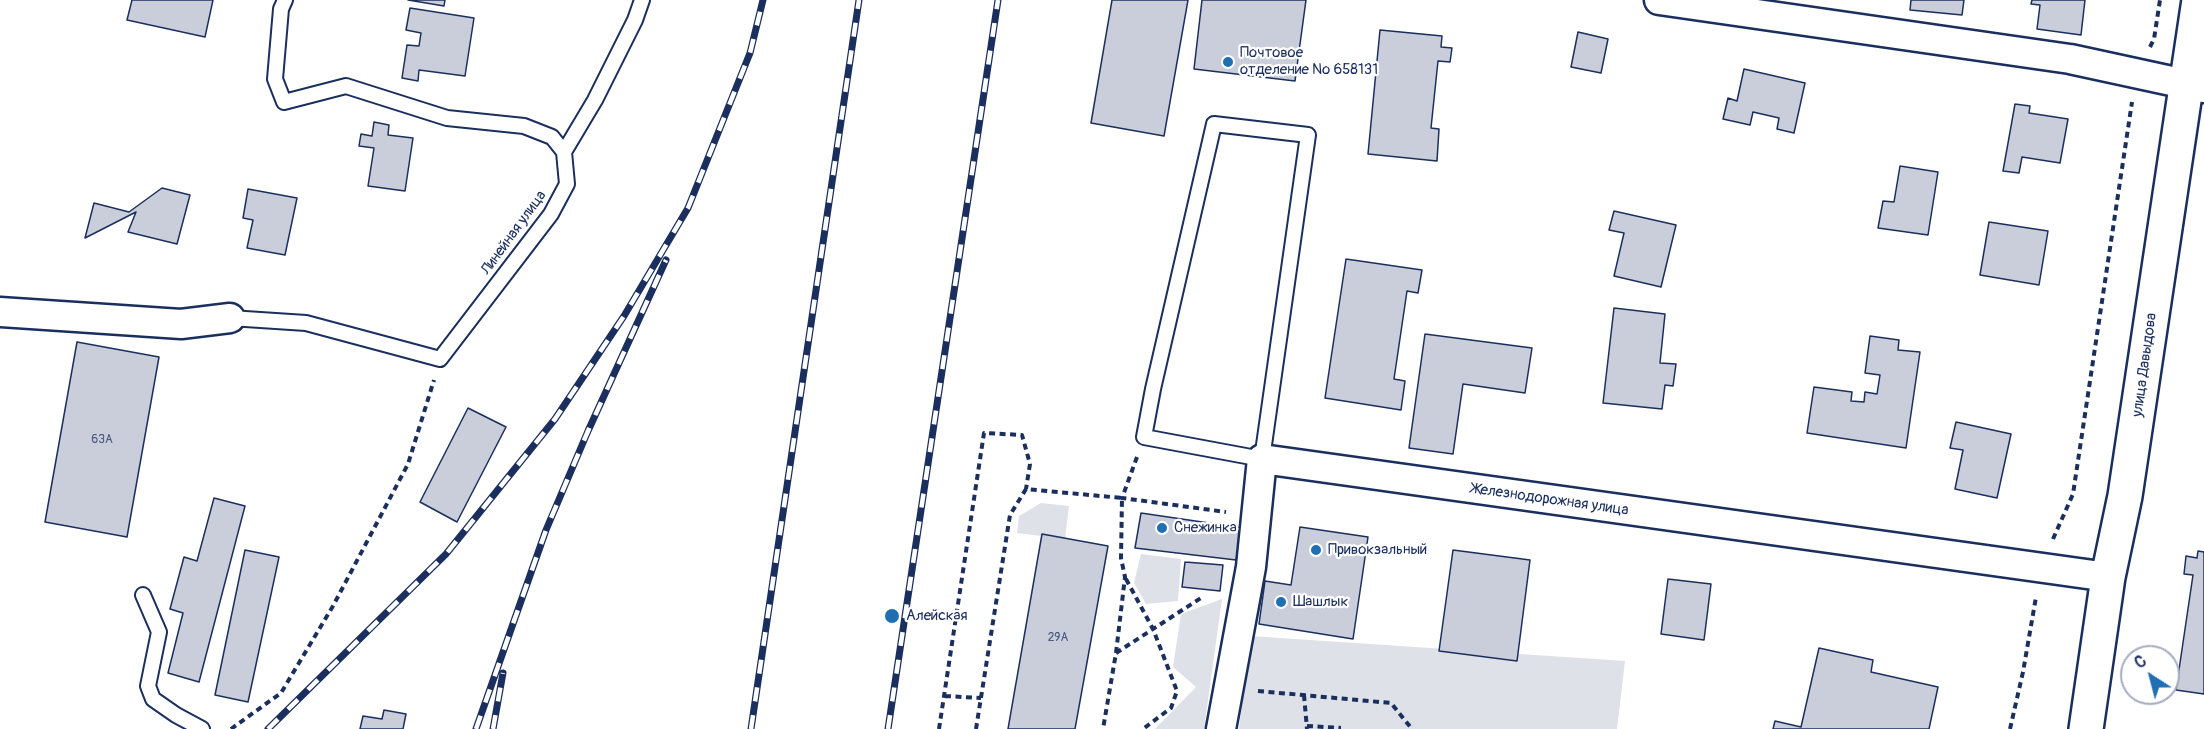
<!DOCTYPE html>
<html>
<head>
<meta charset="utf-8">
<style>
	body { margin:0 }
	#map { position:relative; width:2204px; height:729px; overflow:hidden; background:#fff; font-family:Pangolin,sans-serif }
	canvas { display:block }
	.north { position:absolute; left:2120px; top:645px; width:60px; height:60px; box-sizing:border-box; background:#fff; border:2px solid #a4acbf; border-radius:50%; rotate:324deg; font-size:16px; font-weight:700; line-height:24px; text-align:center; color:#1b2f5e }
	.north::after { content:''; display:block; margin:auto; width:21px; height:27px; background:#1f6fb2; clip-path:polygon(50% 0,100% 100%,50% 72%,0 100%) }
</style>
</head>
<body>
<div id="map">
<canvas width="2204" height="729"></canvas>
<div class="north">С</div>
</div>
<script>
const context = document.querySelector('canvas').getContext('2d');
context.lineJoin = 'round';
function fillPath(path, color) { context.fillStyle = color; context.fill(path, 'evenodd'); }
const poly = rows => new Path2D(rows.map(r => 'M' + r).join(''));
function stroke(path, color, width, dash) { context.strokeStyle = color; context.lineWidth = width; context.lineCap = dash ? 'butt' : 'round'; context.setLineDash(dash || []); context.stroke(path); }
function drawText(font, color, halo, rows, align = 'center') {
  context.font = font + ' Pangolin,sans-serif'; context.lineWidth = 4.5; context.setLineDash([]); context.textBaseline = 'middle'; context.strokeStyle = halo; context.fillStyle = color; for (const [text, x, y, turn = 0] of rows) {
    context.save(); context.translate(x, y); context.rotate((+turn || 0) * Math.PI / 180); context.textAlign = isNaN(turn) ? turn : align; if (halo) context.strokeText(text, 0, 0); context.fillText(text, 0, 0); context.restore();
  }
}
const green = poly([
	[1041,503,1069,506,1065,539,1017,533,1019,516],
	[1141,554,1181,559,1178,601,1146,604,1134,583],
	[1222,599,1204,729,1155,729,1196,687,1173,667,1181,614],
	[1250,636,1625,661,1617,729,1239,729]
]);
const building = poly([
	[132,0,213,0,205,37,127,20,132,0],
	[408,0,445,0,444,6,408,0],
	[1112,0,1188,0,1164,136,1091,123,1112,0],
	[1202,0,1306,0,1295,81,1194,69,1202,0],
	[1911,0,1964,0,1962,15,1910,10,1911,0],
	[2032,0,2085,0,2081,35,2037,29,2040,5,2031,4,2032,0],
	[410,8,474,18,465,76,419,70,418,81,402,78,407,45,419,46,421,33,406,30,410,8],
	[1380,30,1442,36,1441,47,1452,48,1450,62,1438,61,1431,128,1439,129,1437,161,1368,154,1380,30],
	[1578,32,1608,39,1601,73,1571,67,1578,32],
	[1744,69,1805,83,1794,133,1777,129,1779,118,1753,112,1750,125,1723,119,1728,98,1737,101,1744,69],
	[2015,104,2030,106,2029,113,2068,119,2060,163,2022,157,2019,173,2003,171,2015,104],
	[374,122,389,125,388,135,413,138,405,191,368,186,374,148,359,146,361,134,372,136,374,122],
	[1900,166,1938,172,1928,235,1878,228,1883,201,1894,202,1900,166],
	[162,188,190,195,177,244,128,232,136,212,85,238,94,203,129,212,162,188],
	[248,189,297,198,285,255,247,248,253,220,243,218,248,189],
	[1614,211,1676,225,1661,287,1614,276,1624,233,1609,230,1614,211],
	[1989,222,2048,231,2039,285,1980,275,1989,222],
	[1346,259,1422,270,1418,293,1407,291,1394,379,1405,381,1401,410,1325,398,1346,259],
	[1614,308,1665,314,1660,363,1676,364,1673,386,1665,385,1662,409,1603,403,1614,308],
	[1425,334,1532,348,1525,393,1463,384,1453,454,1409,448,1425,334],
	[1870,336,1899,340,1898,350,1920,352,1906,448,1807,433,1814,387,1852,392,1851,401,1864,402,1865,392,1877,394,1880,375,1865,373,1870,336],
	[77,342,159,357,127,537,45,522,77,342],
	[468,408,506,427,457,522,420,502,468,408],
	[1956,422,2011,434,1997,498,1955,489,1963,450,1950,448,1956,422],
	[214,498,245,506,199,682,168,673,183,613,170,609,184,557,197,561,214,498],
	[1141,513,1243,528,1236,560,1135,548,1141,513],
	[1300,527,1368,537,1353,639,1259,624,1265,581,1291,585,1300,527],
	[1042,534,1108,546,1075,729,1008,729,1042,534],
	[245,550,279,557,248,702,215,695,245,550],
	[1453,550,1530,560,1517,661,1439,651,1453,550],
	[2198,551,2204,552,2204,694,2176,690,2193,575,2184,574,2186,556,2197,558,2198,551],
	[1185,562,1223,565,1220,591,1182,587,1185,562],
	[1668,579,1711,584,1704,640,1661,634,1668,579],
	[1819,648,1873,660,1871,672,1938,687,1929,729,1773,729,1775,721,1801,727,1819,648],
	[384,710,406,714,403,729,360,729,363,716,382,719,384,710]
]);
const path = poly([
	[2150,47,2154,39,2160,0],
	[1137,457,1122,498,1226,512],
	[2053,539,2073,494,2132,102],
	[1126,579,1153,629,1177,691,1171,708,1143,729],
	[1116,653,1204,596],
	[1258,691,1391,703,1412,729],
	[1304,695,1307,729],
	[945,696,981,698],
	[1307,726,1341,728],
	[231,729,281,693,333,606,408,464,434,380],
	[939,729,984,433,1022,435,1030,464,1026,489],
	[976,729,1010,515,1026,489,1122,498,1121,558,1125,577,1116,653,1103,729],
	[2010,729,2023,672,2036,597]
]);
const service = poly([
	[1214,124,1308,135,1262,459,1144,437,1153,389,1214,124],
	[564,152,595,100,635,20,642,0],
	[230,318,306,323,440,359,551,214,567,184,564,152,552,137,524,126,447,118,346,86,284,102,275,79,281,9,285,0],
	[143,595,159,632,148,686,153,699,176,715,202,729]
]);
const minor = poly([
	[1659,0,2070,59,2204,88],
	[0,312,181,324,230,318],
	[1221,729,1251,567,1262,459,2108,577]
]);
const secondary = poly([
	[2086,729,2108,577,2125,496,2199,0]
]);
const rail = poly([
	[268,729,446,554,555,419,624,316,688,208,750,53,763,0],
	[476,729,546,530,588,431,666,260],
	[493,729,503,673],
	[751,729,859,0],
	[888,729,998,0]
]);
const markers = [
	[1228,62,6,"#1f6fb2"],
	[1162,528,6,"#1f6fb2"],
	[1316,550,6,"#1f6fb2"],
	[1281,602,6,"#1f6fb2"],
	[892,616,8,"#1f6fb2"]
];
const numberNames = [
	["63А",102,440],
	["29А",1058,638]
];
const poiNames = [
	["Почтовое",1240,53],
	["отделение № 658131",1240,70],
	["Снежинка",1174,528],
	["Привокзальный",1328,550],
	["Шашлык",1293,602],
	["Алейская",906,616]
];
const streetNames = [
	["Линейная улица",514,233,-54],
	["улица Давыдова",2145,365,-82],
	["Железнодорожная улица",1550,500,8]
];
fillPath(green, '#dee1e7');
fillPath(building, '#caceda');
stroke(building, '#1b2f5e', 1.5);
stroke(service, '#1b2f5e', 18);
stroke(minor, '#1b2f5e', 33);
stroke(secondary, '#1b2f5e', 38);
stroke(path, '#1b2f5e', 4, [6, 4.5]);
stroke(service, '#fff', 14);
stroke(minor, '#fff', 28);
stroke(secondary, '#fff', 33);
stroke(rail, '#1b2f5e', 7);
stroke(rail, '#fff', 4.5, [14]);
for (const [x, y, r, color] of markers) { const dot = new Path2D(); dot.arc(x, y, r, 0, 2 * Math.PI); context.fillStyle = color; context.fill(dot); stroke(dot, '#fff', 2); }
drawText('12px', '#47577d', null, numberNames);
drawText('15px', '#1b2f5e', '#fff', poiNames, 'left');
drawText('15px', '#1b2f5e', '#fff', streetNames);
</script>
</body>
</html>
